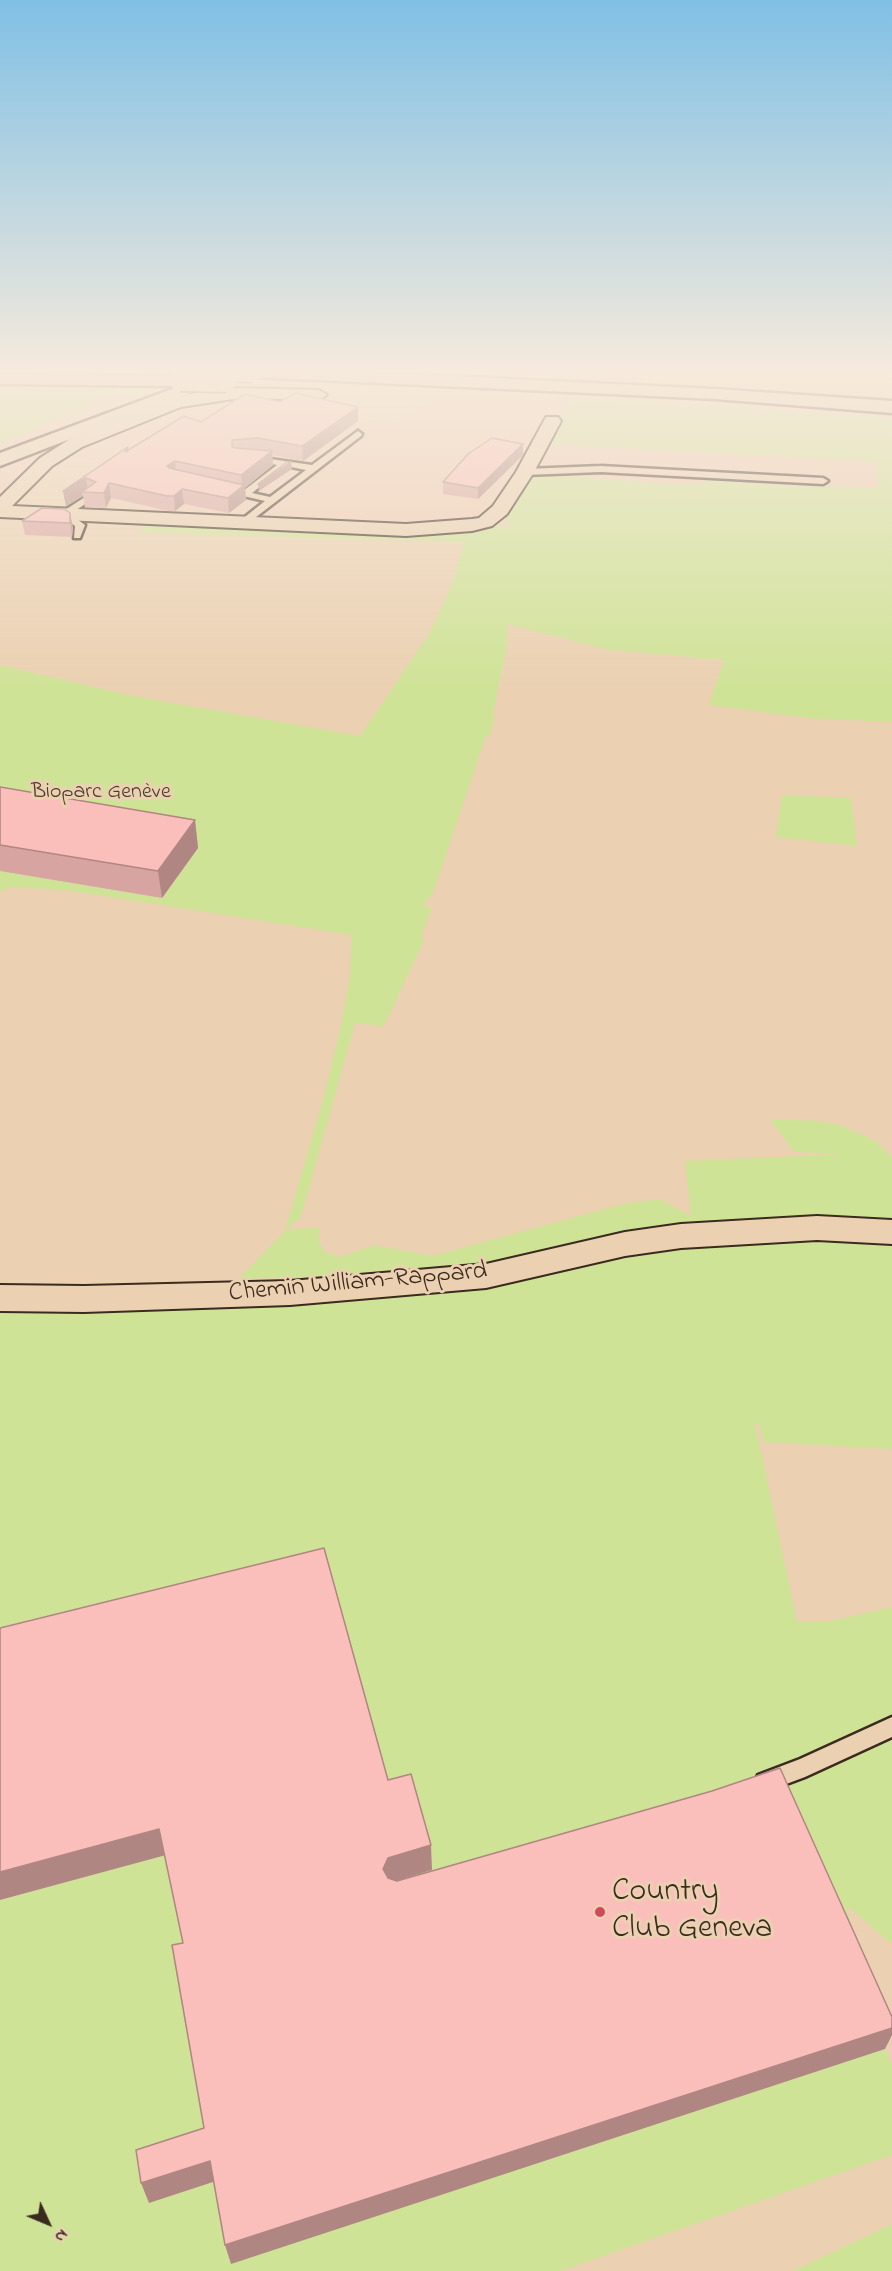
<!DOCTYPE html>
<html>
<head>
<meta charset="utf-8">
<style>
	body { margin:0 }
	#map { position:relative; width:892px; height:2271px; overflow:hidden; background:#ebd1b2; font-family:"Indie Flower",sans-serif }
	canvas { display:block }
	.north { position:absolute; left:18px; top:2193px; width:60px; height:60px; -webkit-text-stroke:4px #ebd1b2; paint-order:stroke; rotate:134deg; font-size:16px; font-weight:700; line-height:24px; text-align:center; color:#3b2a1e }
	.north::after { content:''; display:block; margin:auto; width:21px; height:27px; background:#3b2a1e; clip-path:polygon(50% 0,100% 100%,50% 72%,0 100%) }
</style>
</head>
<body>
<div id="map">
<canvas width="892" height="2271"></canvas>
<div class="north">N</div>
</div>
<script>
const context = document.querySelector('canvas').getContext('2d');
context.lineJoin = 'round';
function fillPath(path, color) { context.fillStyle = color; context.fill(path, 'evenodd'); }
const poly = rows => new Path2D(rows.map(r => 'M' + r).join(''));
function stroke(path, color, width, dash) { context.strokeStyle = color; context.lineWidth = width; context.lineCap = dash ? 'butt' : 'round'; context.setLineDash(dash || []); context.stroke(path); }
function drawText(font, color, halo, rows, align = 'center') {
  context.font = font + ' "Indie Flower",sans-serif'; context.lineWidth = 6; context.setLineDash([]); context.textBaseline = 'middle'; context.strokeStyle = halo; context.fillStyle = color; for (const [text, x, y, turn = 0] of rows) {
    context.save(); context.translate(x, y); context.rotate((+turn || 0) * Math.PI / 180); context.textAlign = isNaN(turn) ? turn : align; if (halo) context.strokeText(text, 0, 0); context.fillText(text, 0, 0); context.restore();
  }
}
const built = poly([
	[0,390,328,393,311,402,305,410,378,424,389,417,396,419,429,400,570,400,547,444,875,462,878,487,782,486,707,480,703,483,675,484,554,475,502,516,495,525,475,527,117,517,176,479,67,454,56,460,0,513]
]);
const green = poly([
	[0,388,106,387,163,388,143,395,100,395,92,401,96,404,0,444],
	[570,400,676,402,892,418,892,722,808,718,709,705,724,660,609,650,507,624,507,645,492,717,495,717,489,736,486,736,433,893,422,905,432,907,421,937,425,938,384,1026,355,1023,301,1217,286,1230,319,1227,319,1242,325,1252,339,1257,375,1245,432,1256,623,1204,659,1199,691,1216,685,1161,843,1154,794,1152,770,1119,818,1121,840,1125,874,1140,892,1157,892,1217,834,1218,636,1232,589,1240,504,1263,402,1274,238,1279,285,1231,324,1096,342,1021,350,975,352,935,66,890,9,887,0,892,0,665,133,696,360,736,429,634,451,586,464,542,141,533,144,521,512,526,502,516,529,476,554,475,675,484,703,483,707,480,782,486,878,487,875,462,547,444],
	[782,795,851,798,857,846,776,837],
	[850,1238,892,1243,892,1449,764,1442,759,1423,755,1423,797,1622,830,1621,892,1607,892,1944,846,1905,885,2049,892,2065,892,2155,560,2271,0,2271,0,1307,716,1244],
	[892,2224,892,2271,793,2271]
]);
const service = poly([
	[358,431,362,434,361,436,247,524,241,524,241,520,265,501,222,491,227,488,243,491,277,465,249,460,249,456,312,465,358,431],
	[286,466,306,470,270,497,252,493,286,466],
	[601,466,823,478,828,481,823,484,601,472,525,475,521,472,525,469,601,466],
	[88,495,96,497,70,514,85,525,80,538,74,538,75,526,59,514,88,495],
	[892,1717,892,1737,805,1777,765,1792,758,1789,755,1782,758,1775,800,1759,892,1717]
]);
const minor = poly([
	[240,388,319,390,327,395,319,400,240,398,181,407,82,447,52,466,12,506,406,524,472,519,479,518,493,506,516,472,546,417,558,417,561,421,534,472,507,514,492,526,472,531,406,536,0,517,0,497,40,458,70,439,169,399,199,392,240,388],
	[817,1216,892,1220,892,1244,817,1240,681,1248,625,1256,486,1288,290,1305,84,1312,0,1311,0,1285,84,1286,290,1281,486,1264,625,1232,681,1224,817,1216]
]);
const tertiary = poly([
	[223,370,230,375,227,379,0,466,0,453,223,370]
]);
const motorway = poly([
	[245,370,327,370,715,389,892,401,892,413,715,399,253,377,247,376,245,370],
	[0,374,180,376,189,381,180,386,0,384,0,374]
]);
const motorwayBridge = poly([
	[208,371,253,372],
	[180,381,226,382]
]);
const wall = poly([
	[280,402,358,421,303,461,272,455,273,465,245,488,246,500,229,513,184,504,175,511,169,511,111,498,106,508,85,507,83,496,66,506,63,491,128,447,128,450,201,422],
	[523,444,523,455,478,499,443,494,443,482],
	[64,509,73,527,72,537,25,535,22,521],
	[0,787,195,820,198,848,162,898,0,871]
]);
const shadedWall = poly([
	[358,407,358,421,303,461,302,446],
	[523,444,523,455,478,499,478,488],
	[272,451,273,465,245,488,246,500,229,513,228,498,242,487,241,475],
	[175,461,176,476,169,480,167,466],
	[291,462,292,469,259,491,258,484],
	[86,478,88,492,82,492,83,496,66,506,63,491],
	[109,483,111,498,106,508,104,493],
	[182,489,184,504,175,511,174,496],
	[70,513,73,527,72,537,70,523],
	[195,820,198,848,162,898,158,871],
	[159,1829,166,1855,0,1900,0,1872],
	[431,1845,432,1870,389,1883,383,1869,388,1858],
	[892,2028,892,2035,885,2049,231,2264,225,2245],
	[210,2161,216,2181,149,2203,141,2183]
]);
const building = poly([
	[295,393,358,407,302,446,258,438,232,440,232,447,236,448,272,451,241,475,175,461,167,466,169,468,244,485,228,498,182,489,174,496,167,496,109,483,104,493,82,492,96,482,86,478,63,491,128,447,125,452,184,416,201,422,245,394,280,402,295,393],
	[492,438,523,444,478,488,443,482,468,454,492,438],
	[287,462,291,462,258,484,287,462],
	[42,508,64,509,70,513,70,523,22,521,42,508],
	[0,787,195,820,158,871,0,845,0,787],
	[324,1548,388,1780,411,1774,431,1845,388,1858,383,1869,388,1878,397,1881,712,1791,780,1768,892,2017,892,2028,225,2245,210,2161,141,2183,136,2150,204,2128,172,1945,183,1943,159,1829,0,1872,0,1628,324,1548]
]);
const markers = [
	[600,1912,6,"#d1495b"]
];
const farParknames = [
	["Bioparc Genève",101,793]
];
const streetNames = [
	["Chemin William-Rappard",358,1284,-5]
];
const nearPoinames = [
	["Country",612,1894],
	["Club Geneva",612,1931]
];
fillPath(built, '#f0ccb5');
fillPath(green, '#cfe397');
stroke(service, '#3b2a1e', 5);
stroke(minor, '#3b2a1e', 4);
stroke(tertiary, '#3b2a1e', 5);
stroke(motorway, '#3b2a1e', 5);
fillPath(service, '#ebd1b2');
fillPath(minor, '#ebd1b2');
fillPath(tertiary, '#ebd1b2');
fillPath(motorway, '#ebd1b2');
stroke(motorwayBridge, '#3b2a1e', 23, []);
stroke(motorwayBridge, '#ebd1b2', 20);
fillPath(wall, '#d8a4a1');
fillPath(shadedWall, '#b08683');
fillPath(building, '#fbbfbb');
stroke(building, '#b08683', 1.5);
const sky = context.createLinearGradient(0, 0, 0, 688);
sky.addColorStop(0, '#80c0e5');
sky.addColorStop(0.54, '#f6eadc');
sky.addColorStop(1, '#f6eadc00');
context.fillStyle = sky;
context.fillRect(0, 0, 892, 688);
for (const [x, y, r, color] of markers) { const dot = new Path2D(); dot.arc(x, y, r, 0, 2 * Math.PI); context.fillStyle = color; context.fill(dot); stroke(dot, '#ebd1b2', 2); }
drawText('22px', '#4a3c2a', '#ebd1b2', farParknames);
drawText('26px', '#3b2a1e', '#ebd1b2', streetNames);
drawText('32px', '#3b2a1e', '#ebd1b2', nearPoinames, 'left');
</script>
</body>
</html>
